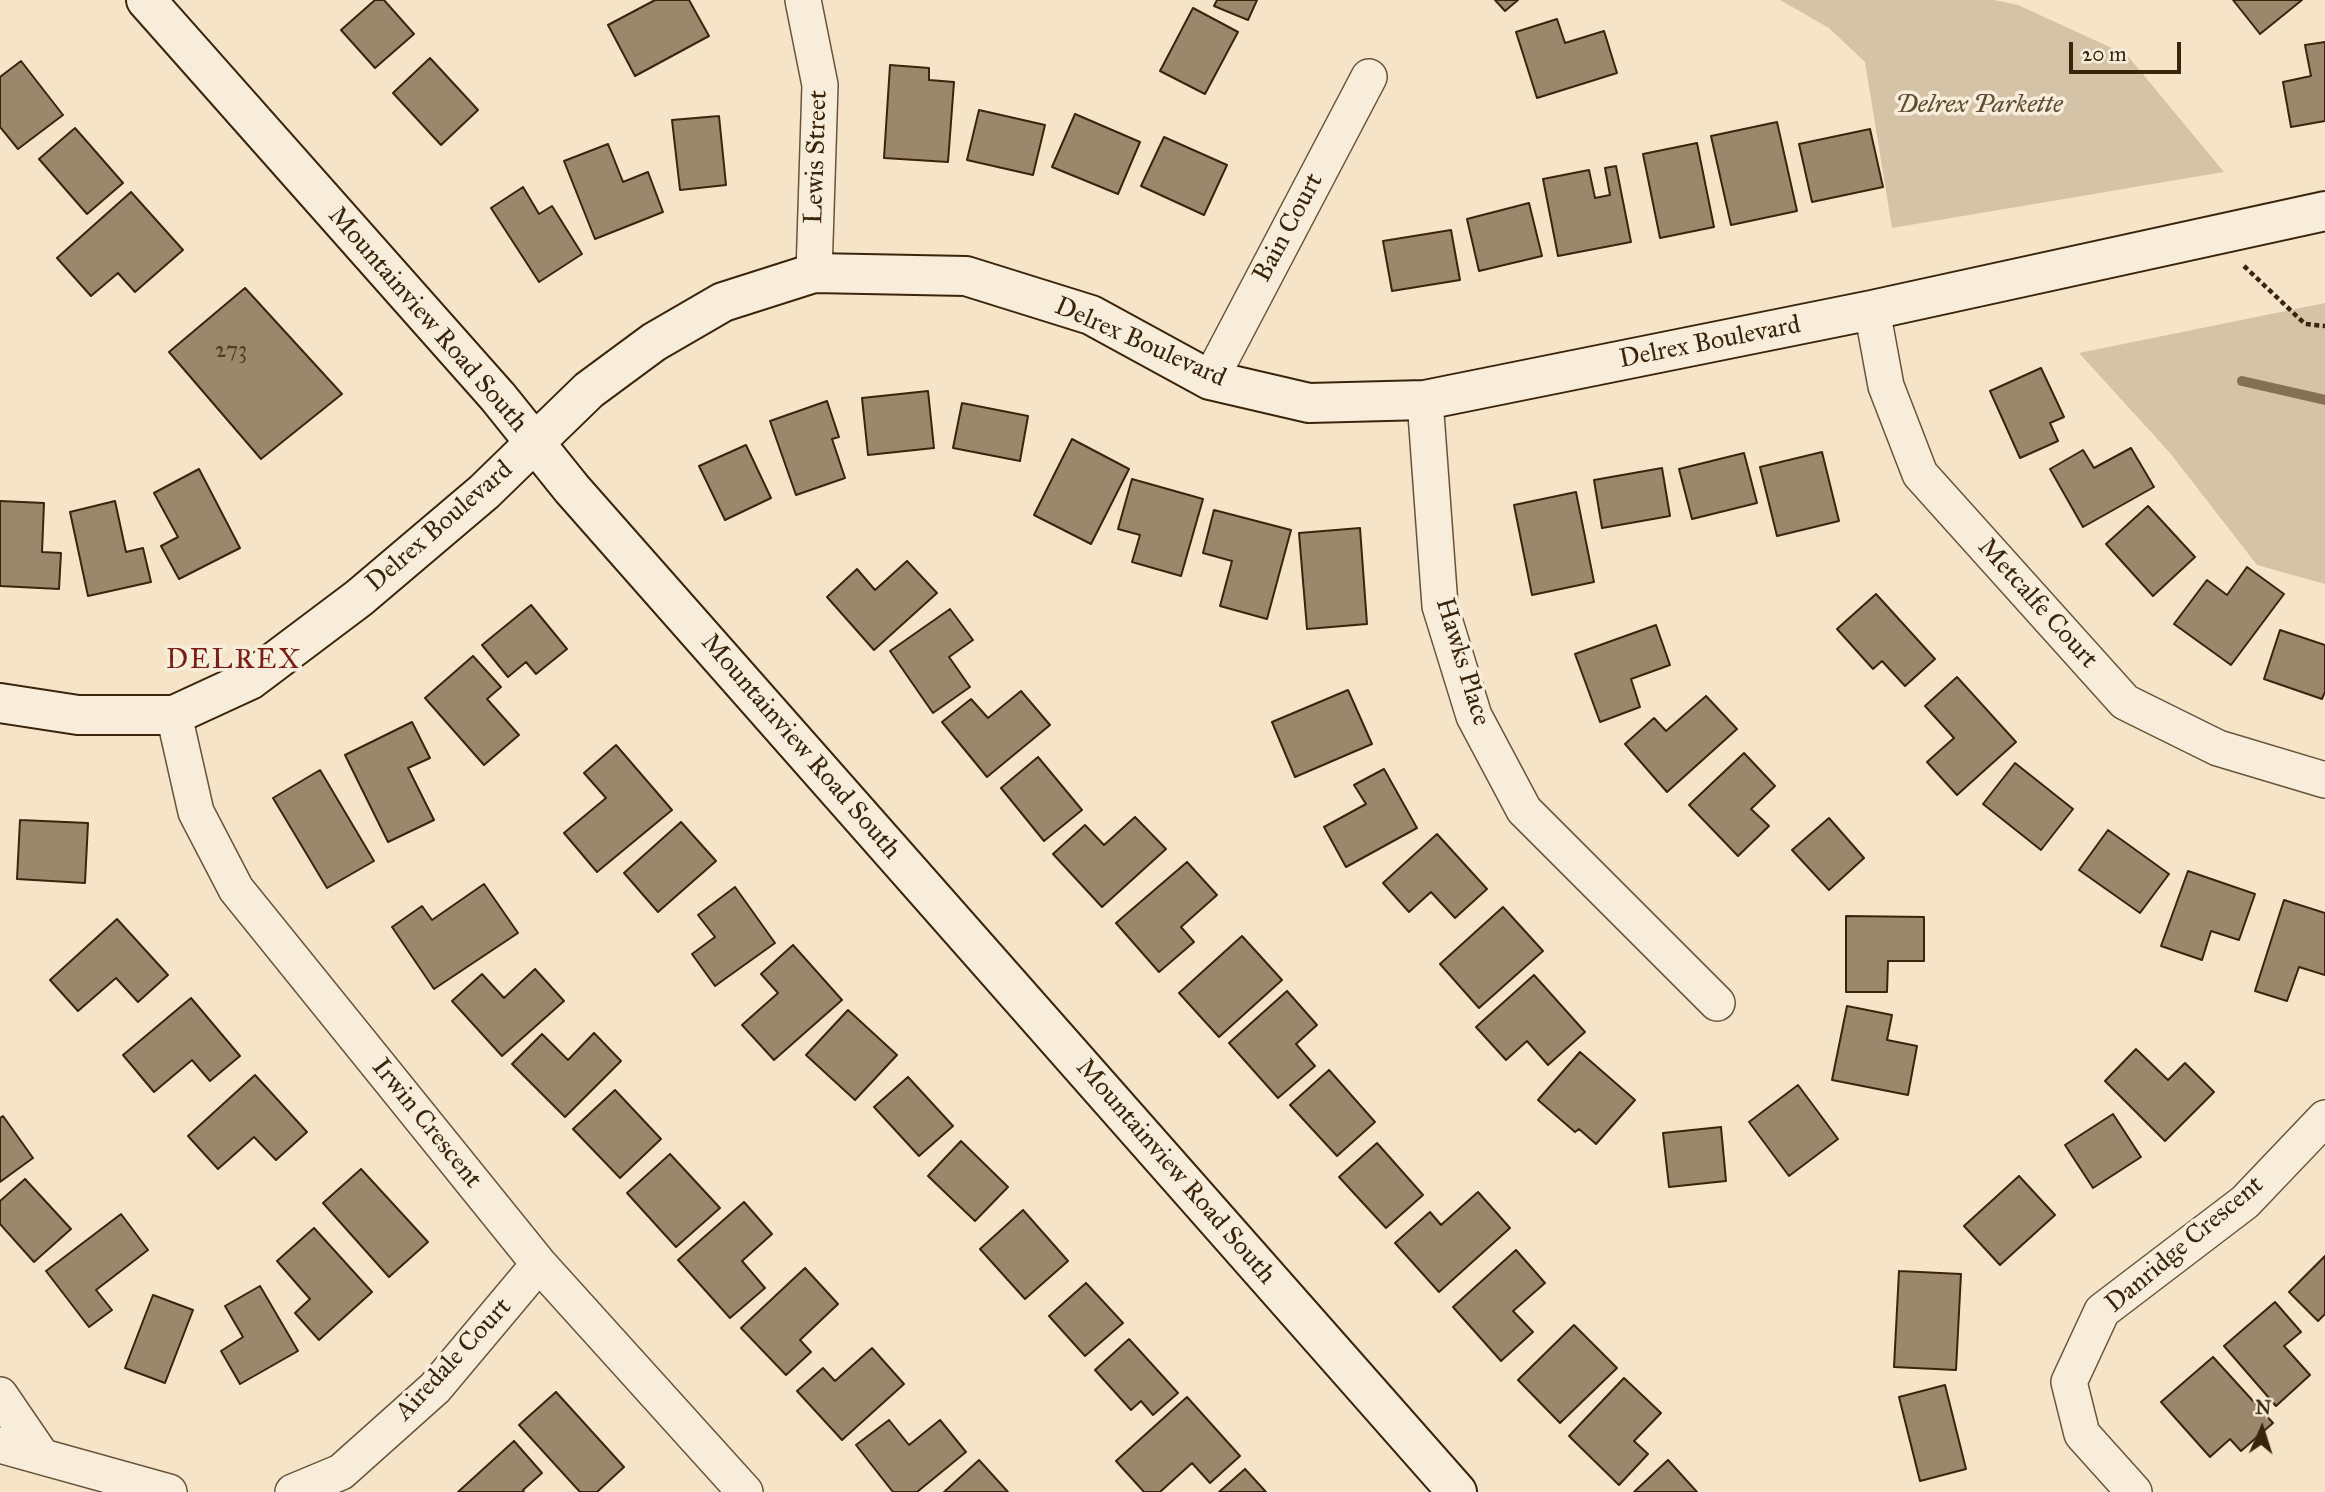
<!DOCTYPE html>
<html>
<head>
<meta charset="utf-8">
<style>
	body { margin:0 }
	#map { position:relative; width:2325px; height:1492px; overflow:hidden; background:#f5e4c7; font-family:"IM FELL Great Primer",serif }
	canvas { display:block }
	.north { position:absolute; left:2227px; top:1394px; width:70px; height:70px; -webkit-text-stroke:5px #f8eddb; paint-order:stroke; rotate:3deg; font-size:19px; font-weight:700; line-height:28px; text-align:center; color:#3a240a }
	.north::after { content:''; display:block; margin:auto; width:24px; height:32px; background:#3a240a; clip-path:polygon(50% 0,100% 100%,50% 72%,0 100%) }
	.scale { position:absolute; left:2069px; top:42px; width:112px; height:32px; box-sizing:border-box; border:4px solid #3a240a; border-top:0; padding-left:9px; font-size:21px; line-height:24px; white-space:nowrap; color:#3a240a; -webkit-text-stroke:5px #f8eddb; paint-order:stroke }
</style>
</head>
<body>
<div id="map">
<canvas width="2325" height="1492"></canvas>
<div class="north">N</div>
<div class="scale">20 m</div>
</div>
<script>
const context = document.querySelector('canvas').getContext('2d');
context.lineJoin = 'round';
function fillPath(path, color) { context.fillStyle = color; context.fill(path, 'evenodd'); }
const poly = rows => new Path2D(rows.map(r => 'M' + r).join(''));
function stroke(path, color, width, dash) { context.strokeStyle = color; context.lineWidth = width; context.lineCap = dash ? 'butt' : 'round'; context.setLineDash(dash || []); context.stroke(path); }
function drawText(font, color, halo, rows, align = 'center') {
  context.font = font + ' "IM FELL Great Primer",serif'; context.lineWidth = 7; context.setLineDash([]); context.textBaseline = 'middle'; context.strokeStyle = halo; context.fillStyle = color; for (const [text, x, y, turn = 0] of rows) {
    context.save(); context.translate(x, y); context.rotate((+turn || 0) * Math.PI / 180); context.textAlign = isNaN(turn) ? turn : align; if (halo) context.strokeText(text, 0, 0); context.fillText(text, 0, 0); context.restore();
  }
}
const green = poly([
	[1780,0,1994,0,2018,5,2127,55,2224,172,1892,228,1865,62,1829,28],
	[2325,303,2325,584,2257,565,2170,453,2079,353]
]);
const stream = poly([
	[2242,381,2325,400]
]);
const building = poly([
	[375,0,384,0,414,34,375,68,341,30,375,0],
	[655,0,689,0,709,36,635,76,608,25,655,0],
	[1217,0,1257,0,1248,20,1214,6,1217,0],
	[1495,0,1518,0,1505,11,1495,0],
	[2233,0,2302,0,2260,34,2233,0],
	[1193,8,1238,32,1205,94,1160,71,1193,8],
	[1557,19,1565,43,1604,31,1617,73,1537,98,1516,32,1557,19],
	[2325,42,2325,121,2291,127,2283,82,2311,76,2305,45,2325,42],
	[430,58,478,110,441,145,393,93,430,58],
	[21,61,63,115,18,149,0,127,0,77,21,61],
	[890,65,929,68,929,80,954,82,948,162,884,158,890,65],
	[979,110,1045,125,1033,175,967,160,979,110],
	[1075,114,1140,142,1118,194,1052,167,1075,114],
	[719,116,726,185,680,190,672,120,719,116],
	[1777,122,1797,211,1731,225,1711,136,1777,122],
	[75,128,123,183,87,214,39,159,75,128],
	[1870,129,1883,187,1812,202,1799,144,1870,129],
	[1164,137,1227,165,1204,215,1141,186,1164,137],
	[1697,143,1714,227,1660,238,1643,154,1697,143],
	[608,144,623,182,648,172,663,212,595,239,564,161,608,144],
	[1616,166,1631,242,1558,256,1543,179,1589,170,1595,198,1610,195,1605,168,1616,166],
	[523,187,539,214,552,206,582,254,539,282,491,208,523,187],
	[131,192,183,250,135,292,118,273,91,296,57,258,131,192],
	[1529,203,1542,256,1479,271,1467,219,1529,203],
	[1451,230,1460,280,1392,291,1383,241,1451,230],
	[245,288,342,394,261,459,169,352,245,288],
	[2041,368,2064,417,2050,423,2058,441,2020,458,1990,391,2041,368],
	[928,391,934,448,868,455,862,398,928,391],
	[827,401,839,437,832,439,845,478,796,495,770,421,827,401],
	[962,403,1028,416,1020,461,953,448,962,403],
	[1072,439,1129,469,1091,544,1034,515,1072,439],
	[746,445,771,498,725,520,699,466,746,445],
	[2131,448,2154,487,2083,527,2050,469,2083,450,2094,468,2131,448],
	[1822,452,1839,521,1777,536,1760,467,1822,452],
	[1744,453,1757,503,1692,519,1679,469,1744,453],
	[1662,468,1670,516,1602,528,1594,480,1662,468],
	[199,469,240,548,179,579,161,546,178,537,154,493,199,469],
	[1132,479,1203,499,1181,576,1132,562,1140,535,1118,529,1132,479],
	[1576,492,1594,582,1532,595,1514,505,1576,492],
	[0,501,44,503,42,552,61,553,59,589,0,586,0,501],
	[115,501,126,552,143,548,151,582,88,596,70,512,115,501],
	[2148,506,2195,557,2153,596,2106,544,2148,506],
	[1214,510,1291,530,1267,619,1220,606,1232,561,1203,553,1214,510],
	[1360,528,1367,624,1307,629,1299,533,1360,528],
	[907,561,937,593,874,650,827,597,857,569,875,590,907,561],
	[2247,567,2284,594,2231,665,2174,624,2207,580,2227,595,2247,567],
	[1876,594,1935,659,1905,686,1882,661,1873,669,1837,629,1876,594],
	[531,605,567,649,536,674,526,662,508,677,482,645,531,605],
	[950,609,973,640,949,657,970,687,933,713,890,651,950,609],
	[1656,625,1670,665,1631,679,1640,707,1600,722,1575,654,1656,625],
	[2280,630,2325,645,2325,692,2322,699,2264,679,2280,630],
	[473,656,501,687,487,699,519,735,484,765,425,698,473,656],
	[1957,677,2016,742,1957,795,1927,762,1954,738,1925,706,1957,677],
	[1348,690,1372,744,1295,777,1272,722,1348,690],
	[1021,691,1050,725,987,777,942,722,971,699,988,718,1021,691],
	[1706,696,1737,729,1667,792,1625,744,1654,718,1666,731,1706,696],
	[412,722,430,758,408,768,434,820,388,842,345,755,412,722],
	[616,745,672,810,597,872,564,833,606,798,584,773,616,745],
	[1744,753,1775,786,1751,809,1769,826,1738,856,1689,805,1744,753],
	[1038,757,1082,810,1044,841,1001,788,1038,757],
	[2015,763,2073,809,2041,850,1983,804,2015,763],
	[1384,769,1417,828,1346,867,1324,827,1366,804,1354,785,1384,769],
	[320,770,374,861,327,888,273,798,320,770],
	[1135,817,1166,849,1102,907,1053,854,1085,825,1104,845,1135,817],
	[1829,818,1864,858,1829,890,1792,850,1829,818],
	[20,820,88,823,85,883,17,879,20,820],
	[681,822,716,861,658,912,624,873,681,822],
	[2108,830,2169,874,2140,913,2079,870,2108,830],
	[1437,834,1487,889,1455,918,1431,892,1409,912,1383,883,1437,834],
	[1187,862,1217,895,1181,927,1194,942,1159,972,1116,923,1187,862],
	[2188,871,2255,894,2239,940,2211,931,2202,960,2161,946,2188,871],
	[484,884,518,933,434,989,392,927,422,906,432,920,484,884],
	[735,887,775,943,715,986,692,954,715,937,698,915,735,887],
	[2284,900,2325,913,2325,975,2299,967,2287,1001,2255,991,2284,900],
	[1503,907,1543,951,1479,1008,1440,964,1503,907],
	[1846,916,1924,917,1924,961,1888,961,1887,992,1846,992,1846,916],
	[117,919,168,975,138,1002,116,978,78,1011,50,980,117,919],
	[1242,936,1282,980,1219,1037,1179,993,1242,936],
	[793,945,842,1000,774,1060,742,1025,778,993,761,974,793,945],
	[535,969,564,1001,502,1056,452,1001,482,974,504,998,535,969],
	[1534,975,1585,1032,1548,1065,1527,1041,1506,1060,1476,1027,1534,975],
	[1287,991,1317,1025,1296,1044,1315,1066,1278,1098,1229,1043,1287,991],
	[191,998,240,1056,210,1081,192,1060,154,1092,123,1055,191,998],
	[1847,1006,1892,1015,1887,1040,1917,1046,1908,1095,1832,1080,1847,1006],
	[848,1010,897,1055,855,1100,806,1055,848,1010],
	[594,1033,621,1061,565,1117,512,1064,542,1034,568,1060,594,1033],
	[2136,1049,2168,1080,2185,1063,2214,1092,2165,1141,2105,1081,2136,1049],
	[1580,1052,1635,1100,1596,1144,1579,1129,1575,1132,1538,1100,1580,1052],
	[1329,1070,1375,1122,1337,1156,1290,1105,1329,1070],
	[255,1075,307,1132,276,1160,254,1137,218,1169,188,1136,255,1075],
	[908,1077,953,1126,919,1156,874,1107,908,1077],
	[1798,1085,1838,1139,1789,1176,1749,1122,1798,1085],
	[615,1090,661,1139,620,1178,573,1129,615,1090],
	[2113,1114,2141,1157,2093,1188,2065,1145,2113,1114],
	[3,1116,33,1158,0,1182,0,1118,3,1116],
	[1721,1127,1726,1181,1669,1187,1663,1133,1721,1127],
	[961,1141,1008,1187,975,1221,928,1176,961,1141],
	[1377,1143,1423,1195,1386,1228,1339,1177,1377,1143],
	[670,1154,720,1208,676,1247,627,1193,670,1154],
	[361,1169,428,1242,389,1277,323,1203,361,1169],
	[2019,1176,2055,1215,2000,1265,1964,1226,2019,1176],
	[25,1179,71,1229,34,1262,0,1224,0,1201,25,1179],
	[1478,1192,1510,1228,1439,1292,1395,1243,1430,1212,1441,1225,1478,1192],
	[744,1202,772,1234,742,1261,765,1288,730,1318,678,1260,744,1202],
	[1023,1210,1068,1261,1025,1299,980,1249,1023,1210],
	[121,1214,148,1250,96,1290,112,1310,89,1327,46,1271,121,1214],
	[314,1228,372,1292,319,1340,295,1313,310,1299,277,1261,314,1228],
	[1516,1250,1545,1283,1513,1311,1533,1332,1501,1361,1453,1307,1516,1250],
	[2325,1256,2325,1314,2318,1321,2289,1292,2325,1256],
	[805,1268,838,1304,800,1340,811,1352,786,1375,741,1328,805,1268],
	[1899,1271,1961,1274,1956,1370,1894,1367,1899,1271],
	[1086,1283,1123,1323,1085,1356,1049,1316,1086,1283],
	[260,1286,298,1351,240,1384,221,1351,243,1337,225,1306,260,1286],
	[153,1295,193,1310,165,1383,125,1368,153,1295],
	[2275,1302,2301,1332,2284,1346,2310,1375,2276,1406,2224,1346,2275,1302],
	[1574,1325,1617,1368,1560,1423,1518,1380,1574,1325],
	[1129,1339,1178,1393,1153,1415,1141,1401,1131,1410,1095,1370,1129,1339],
	[872,1348,904,1384,842,1440,797,1391,823,1368,835,1381,872,1348],
	[2213,1357,2273,1423,2241,1451,2230,1439,2210,1457,2161,1402,2213,1357],
	[1624,1378,1661,1413,1634,1441,1648,1454,1619,1485,1569,1436,1624,1378],
	[1945,1385,1966,1469,1920,1481,1899,1397,1945,1385],
	[556,1392,624,1467,597,1492,580,1492,519,1425,556,1392],
	[1187,1397,1240,1456,1210,1483,1192,1463,1160,1492,1144,1492,1116,1461,1187,1397],
	[889,1420,909,1445,940,1420,966,1452,917,1492,893,1492,856,1445,889,1420],
	[514,1441,542,1473,523,1490,524,1492,458,1492,514,1441],
	[979,1460,1008,1492,944,1492,979,1460],
	[1668,1460,1697,1492,1634,1492,1668,1460],
	[1245,1469,1266,1492,1219,1492,1245,1469]
]);
const path = poly([
	[2244,266,2305,324,2325,326]
]);
const street = poly([
	[803,0,820,85,814,273],
	[1872,310,1886,386,1920,474,2125,702,2218,748,2325,780],
	[1210,380,1369,77],
	[1425,400,1440,606,1474,716,1524,810,1717,1003],
	[174,715,196,812,236,889,539,1264,745,1492],
	[0,1395,41,1455],
	[0,1445,169,1492],
	[293,1492,341,1472,435,1388,539,1264],
	[2134,1492,2082,1434,2069,1382,2102,1311,2245,1202,2325,1118]
]);
const secondary = poly([
	[146,0,498,397,572,489,1457,1492],
	[0,703,78,715,174,715,250,680,359,598,484,492,589,390,654,342,723,302,814,273,966,276,1091,315,1210,380,1309,403,1425,400,1872,310,2325,211]
]);
const numberNames = [
	["273",231,351]
];
const parkNames = [
	["Delrex Parkette",1979,106]
];
const streetNames = [
	["Lewis Street",817,157,-88],
	["Bain Court",1289,228,-62],
	["Mountainview Road South",427,320,49],
	["Delrex Boulevard",1140,343,24],
	["Delrex Boulevard",1710,343,-11],
	["Delrex Boulevard",440,527,-41],
	["Metcalfe Court",2037,604,48],
	["Hawks Place",1462,662,73],
	["Mountainview Road South",800,747,49],
	["Irwin Crescent",426,1124,51],
	["Mountainview Road South",1175,1172,49],
	["Danridge Crescent",2185,1245,-40],
	["Airedale Court",454,1360,-47]
];
const neighbourhoodNames = [
	["DELREX",234,661]
];
fillPath(green, '#d5c3a7');
stroke(stream, '#847055', 10);
fillPath(building, '#9b886c');
stroke(building, '#3a240a', 2);
stroke(street, '#695439', 38);
stroke(secondary, '#3a240a', 42);
stroke(path, '#3a240a', 4.5, [5, 3.5]);
stroke(street, '#f8eddb', 35);
stroke(secondary, '#f8eddb', 38);
drawText('23px', '#523d22', null, numberNames);
drawText('italic 26px', '#614c31', '#f8eddb', parkNames);
drawText('26px', '#3a240a', '#f8eddb', streetNames);
context.letterSpacing = '2px';
drawText('28px', '#7a1f14', '#f8eddb', neighbourhoodNames);
context.letterSpacing = '0px';
</script>
</body>
</html>
